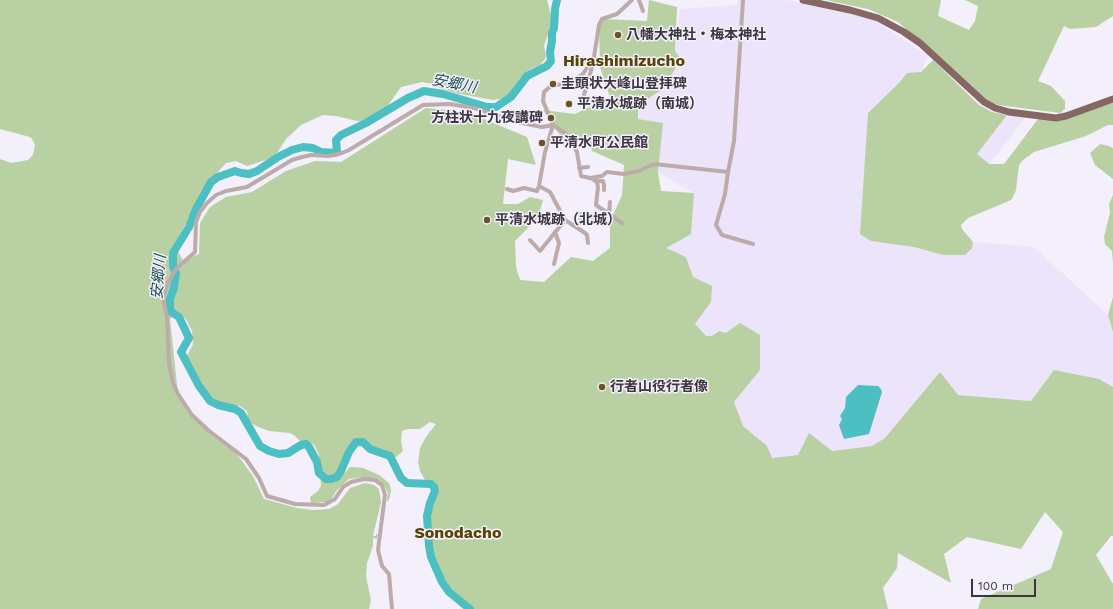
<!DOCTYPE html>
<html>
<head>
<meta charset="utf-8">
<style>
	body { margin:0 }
	#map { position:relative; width:1113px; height:609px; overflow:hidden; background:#f3effb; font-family:"Work Sans",sans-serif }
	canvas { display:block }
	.scale { position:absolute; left:971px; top:579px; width:65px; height:18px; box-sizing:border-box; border:2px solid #3b3642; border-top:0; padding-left:5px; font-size:12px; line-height:14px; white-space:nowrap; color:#3b3642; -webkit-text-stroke:3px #f3effb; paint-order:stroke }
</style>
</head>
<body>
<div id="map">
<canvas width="1113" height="609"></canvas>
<div class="scale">100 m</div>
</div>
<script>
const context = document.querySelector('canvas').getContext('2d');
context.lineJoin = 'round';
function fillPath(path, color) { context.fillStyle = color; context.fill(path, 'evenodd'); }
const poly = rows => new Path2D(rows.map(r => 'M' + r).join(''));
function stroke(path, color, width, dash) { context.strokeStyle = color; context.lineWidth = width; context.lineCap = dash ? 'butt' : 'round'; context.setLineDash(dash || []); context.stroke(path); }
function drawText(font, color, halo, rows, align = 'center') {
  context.font = font + ' "Work Sans","Noto Sans JP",sans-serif'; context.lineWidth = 3; context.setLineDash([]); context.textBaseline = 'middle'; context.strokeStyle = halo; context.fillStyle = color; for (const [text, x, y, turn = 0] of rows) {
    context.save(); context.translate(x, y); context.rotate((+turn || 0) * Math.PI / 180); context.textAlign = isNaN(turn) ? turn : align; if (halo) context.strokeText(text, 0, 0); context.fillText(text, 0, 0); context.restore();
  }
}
const built = poly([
	[738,0,785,0,866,15,928,56,921,72,907,73,899,83,914,247,943,255,972,248,973,242,1034,247,1108,315,1113,332,1113,387,1099,379,1054,370,1031,401,958,395,872,446,772,458,767,446,743,426,734,402,759,370,726,333,719,331,712,336,706,336,695,324,711,302,693,277,686,257,666,248,694,193,658,172,663,123,638,119,638,105,663,89,675,52,680,9,737,5],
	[1007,115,1026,117,989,164,977,154]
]);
const green = poly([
	[0,0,547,0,552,19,551,26,544,46,546,56,545,59,540,65,531,69,520,78,511,93,506,98,493,100,455,93,442,89,433,84,422,82,401,87,386,108,362,122,336,116,323,115,301,125,286,139,277,153,269,159,247,166,236,161,226,163,201,191,191,214,174,245,183,260,199,254,200,223,210,207,226,197,252,192,286,171,315,161,341,162,426,108,467,112,527,137,536,165,508,159,503,204,518,204,530,197,543,200,538,218,515,241,516,267,520,280,544,282,571,257,593,261,610,248,610,222,622,195,624,165,592,151,588,138,564,141,543,110,575,114,610,97,600,67,599,25,602,19,647,21,649,0,677,7,675,51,681,59,663,89,638,105,638,119,663,123,658,172,661,191,694,193,691,234,666,248,686,257,693,277,712,286,711,302,695,324,706,336,712,336,719,331,726,333,740,323,760,335,760,370,734,402,743,426,767,446,772,458,798,455,809,433,832,451,872,446,885,438,940,372,958,395,1031,401,1054,370,1099,379,1113,387,1113,536,1111,536,1096,555,1113,584,1113,609,978,609,981,599,1051,569,1063,532,1045,512,1021,549,967,537,944,554,951,583,898,553,897,568,883,588,888,609,474,609,465,603,451,588,440,572,432,555,430,533,430,519,435,490,425,480,420,471,418,462,420,448,426,437,436,424,430,422,420,429,408,429,402,431,401,441,403,451,395,458,385,451,376,447,367,445,354,446,351,448,338,473,344,474,350,467,353,467,363,468,379,475,389,483,391,490,390,496,388,502,387,499,388,493,383,484,378,480,365,477,349,479,337,490,332,498,327,502,311,503,310,497,318,491,321,486,319,455,315,446,313,444,300,441,295,436,290,433,269,431,256,426,248,421,247,411,240,406,221,403,209,396,187,356,193,344,192,331,186,319,177,313,170,319,178,394,197,421,236,453,253,476,264,499,297,508,313,510,329,509,338,504,350,488,365,483,374,485,379,489,381,502,373,536,376,536,376,534,378,534,377,539,373,538,373,546,367,563,366,576,371,600,369,609,0,609,0,159,11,163,28,160,33,155,35,145,32,139,30,137,0,129],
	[826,0,941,0,938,16,969,30,975,21,978,6,965,0,1113,0,1113,16,1096,27,1070,29,1064,26,1038,81,1051,86,1065,101,1065,109,1060,113,998,105,987,101,898,22,868,9],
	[933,60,979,105,992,112,1007,115,977,154,989,164,1004,164,1038,119,1060,120,1113,103,1113,125,1108,125,1086,136,1034,152,1023,160,1019,165,1016,190,1012,199,1009,201,968,218,961,225,962,229,973,242,972,248,965,255,943,255,914,247,871,241,860,234,868,113,899,83,907,73,921,72],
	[1100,144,1109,146,1113,148,1113,179,1095,165,1090,153],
	[1113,195,1113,263,1112,251,1105,244,1104,237,1110,213,1109,204],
	[579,212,594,214,593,224,582,223,578,220],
	[1113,297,1113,332,1108,315]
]);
const water = poly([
	[858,385,878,386,881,389,882,392,869,434,844,439,839,425,842,419,840,416,845,408,846,397]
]);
const river = poly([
	[470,609,449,592,442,582,431,557,429,546,427,516,430,503,435,491,434,487,431,484,407,483,401,478,390,456,370,449,363,442,356,442,349,452,341,471,337,477,331,479,326,479,319,473,317,462,309,447,306,444,301,445,288,453,279,454,269,451,260,446,241,413,235,409,218,405,210,401,199,386,181,352,189,338,179,317,170,311,170,299,174,288,175,279,176,274,173,266,173,253,189,227,196,209,211,182,218,177,235,171,241,173,249,174,257,171,278,157,292,150,303,147,313,148,321,152,335,153,337,152,336,140,341,135,366,123,408,98,424,91,443,94,487,107,496,107,511,97,527,76,547,66,551,61,550,52,552,41,552,33,554,28,555,9,557,0]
]);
const minor = poly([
	[632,0,617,14,602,19,599,25,594,57,583,74,569,83,551,86,544,92,543,101,553,125,566,134,577,152,581,176,590,178,602,176,607,172,624,174,639,171,654,164,728,172],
	[639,0,643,11],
	[743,0,734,141,728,172,725,194,716,225,722,235,753,244],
	[585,99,584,95,594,60],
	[579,168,588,167],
	[591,178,597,182,598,187,596,205,622,223],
	[596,181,603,181,604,185,604,190],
	[507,189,513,191,524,188,537,191,539,186],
	[609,214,610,202],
	[565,220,585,233,587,235,588,243],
	[530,240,540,251,565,220,550,192,539,186,545,152,553,125],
	[554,264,559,243,555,232],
	[392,609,389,574,382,566,378,550,385,495,382,485,375,480,364,479,351,482,343,487,335,499,324,505,295,504,267,496,259,478,246,459,208,430,192,415,178,394,173,383,169,364,167,317,163,298,168,283,176,269,195,252,196,222,200,212,207,203,216,195,226,191,247,187,292,160,302,157,311,155,329,156,342,153,349,150,423,105,450,104,474,108,517,122,542,127,553,125]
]);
const trunk = poly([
	[803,0,850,10,878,18,904,32,920,43,984,102,995,108,1009,112,1056,118,1066,116,1113,99]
]);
const markers = [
	[618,35,4,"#6a5423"],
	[553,84,4,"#6a5423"],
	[569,104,4,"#6a5423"],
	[551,118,4,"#6a5423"],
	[542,143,4,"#6a5423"],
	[487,220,4,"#6a5423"],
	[602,387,4,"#6a5423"]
];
const poiNames = [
	["八幡大神社・梅本神社",626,35],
	["圭頭状大峰山登拝碑",561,84],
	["平清水城跡（南城）",577,104],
	["方柱状十九夜講碑",543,118,"right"],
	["平清水町公民館",550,143],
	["平清水城跡（北城）",495,220],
	["行者山役行者像",610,387]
];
const waterNames = [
	["安郷川",454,84,11],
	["安郷川",159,277,-85]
];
const quarterNames = [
	["Hirashimizucho",624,61],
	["Sonodacho",458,533]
];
fillPath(built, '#ebe4fb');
fillPath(green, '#b9d0a3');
fillPath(water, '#4bbfc2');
stroke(river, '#4bbfc2', 8);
stroke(minor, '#bcaba9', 4);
stroke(trunk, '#866764', 7);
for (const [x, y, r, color] of markers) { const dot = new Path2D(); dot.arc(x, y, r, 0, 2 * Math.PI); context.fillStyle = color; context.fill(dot); stroke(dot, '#f3effb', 1.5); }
drawText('bold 14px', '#3b3642', '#f3effb', poiNames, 'left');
drawText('italic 15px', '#1d4f51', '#f3effb', waterNames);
drawText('bold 16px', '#5a4202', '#f3effb', quarterNames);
</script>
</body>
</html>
